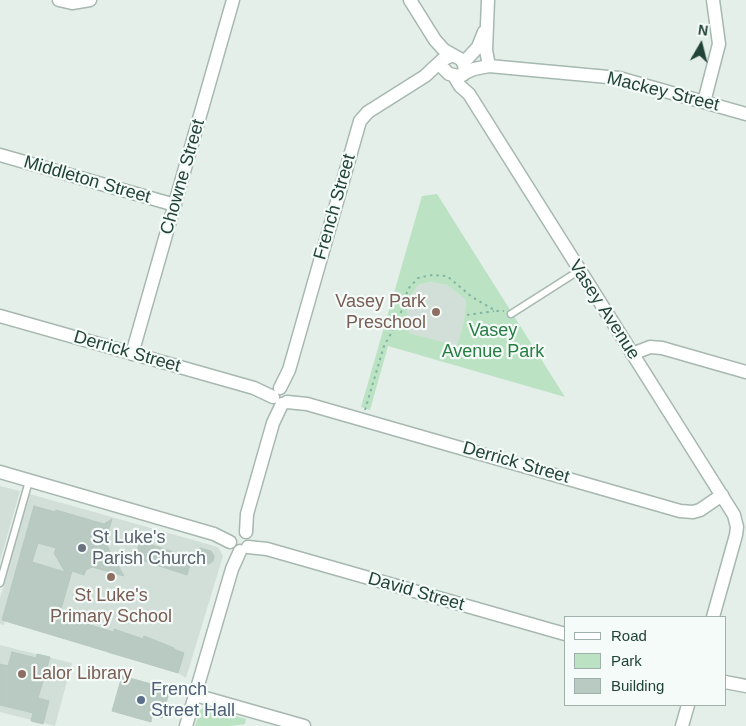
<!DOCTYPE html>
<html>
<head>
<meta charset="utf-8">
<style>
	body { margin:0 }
	#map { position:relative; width:746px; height:726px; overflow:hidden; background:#e4efe9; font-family:Arial,sans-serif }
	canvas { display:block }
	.legend { position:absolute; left:564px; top:616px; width:162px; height:90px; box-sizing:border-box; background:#f5fbf8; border:1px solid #a0b1ab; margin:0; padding:6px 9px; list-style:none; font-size:15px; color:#214338 }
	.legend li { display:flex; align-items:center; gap:10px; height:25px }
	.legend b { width:25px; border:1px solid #a0b1ab }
	.north { position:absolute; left:676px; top:20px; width:50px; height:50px; -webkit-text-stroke:4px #f5fbf8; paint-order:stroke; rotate:8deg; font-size:14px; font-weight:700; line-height:20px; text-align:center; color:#214338 }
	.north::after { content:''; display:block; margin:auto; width:18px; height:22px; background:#214338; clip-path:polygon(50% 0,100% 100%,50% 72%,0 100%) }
</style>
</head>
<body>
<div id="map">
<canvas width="746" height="726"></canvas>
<ul class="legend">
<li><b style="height:6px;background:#fff"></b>Road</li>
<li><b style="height:14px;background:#bbe2c3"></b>Park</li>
<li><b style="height:14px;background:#b9cac2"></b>Building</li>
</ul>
<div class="north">N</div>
</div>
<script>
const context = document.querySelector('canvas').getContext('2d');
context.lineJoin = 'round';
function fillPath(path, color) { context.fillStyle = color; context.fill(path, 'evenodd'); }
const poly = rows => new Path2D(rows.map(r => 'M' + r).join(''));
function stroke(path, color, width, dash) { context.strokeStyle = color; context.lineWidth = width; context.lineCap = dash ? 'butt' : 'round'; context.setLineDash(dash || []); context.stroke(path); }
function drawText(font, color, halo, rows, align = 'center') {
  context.font = font + ' Arial,sans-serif'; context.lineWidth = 4.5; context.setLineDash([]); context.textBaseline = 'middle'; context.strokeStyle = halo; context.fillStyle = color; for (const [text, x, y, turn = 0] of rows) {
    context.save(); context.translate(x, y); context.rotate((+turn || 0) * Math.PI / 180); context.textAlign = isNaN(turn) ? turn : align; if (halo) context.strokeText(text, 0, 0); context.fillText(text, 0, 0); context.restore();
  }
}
const built = poly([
	[430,282,447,285,466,300,464,321,457,347,409,333,407,302,418,285],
	[0,486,20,491,0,561],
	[30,494,218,547,223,556,186,678,178,673,108,653,108,651,5,621,4,625,0,624,0,598],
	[0,645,72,663,55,726,0,712]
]);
const green = poly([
	[437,194,565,397,388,346,370,410,361,407,422,196],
	[430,282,447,285,466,300,464,321,457,346,409,333,407,302,418,285],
	[204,707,246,719,245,724,230,726,195,726,200,710]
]);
const building = poly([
	[34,506,55,512,56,510,104,524,112,519,105,542,124,576,92,567,86,570,84,575,72,571,59,616,114,632,114,629,143,639,144,636,174,648,174,649,184,653,178,673,2,620,34,506],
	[38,543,56,548,54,553,65,572,32,562,38,543],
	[140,541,192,558,187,575,135,558,140,541],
	[200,548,211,551,214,556,213,561,209,564,194,562,196,552,200,548],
	[12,652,36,658,37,654,50,657,38,698,49,701,43,724,31,721,33,713,0,705,0,664,8,666,12,652],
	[122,676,170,689,162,718,152,716,151,722,112,711,122,676]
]);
const path = poly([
	[467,315,494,311],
	[365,410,384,346,399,319,408,289,418,278,432,275,447,276,472,297,496,311,504,311]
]);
const service = poly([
	[511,314,580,270],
	[0,583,29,481]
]);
const minor = poly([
	[59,0,72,3,90,0],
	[410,0,435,40,444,50,462,60,465,68,463,75,459,76,449,74,442,67,440,62,442,60,453,55],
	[488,0,486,50,489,66],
	[467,59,478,47,484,32],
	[465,73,474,69,489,66,619,78,746,114],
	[454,76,460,86,469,94,734,515,737,527,736,535,713,617],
	[704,102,719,44,713,0],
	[0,155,175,205],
	[0,316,254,388,273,397],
	[132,354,233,0],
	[632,354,650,347,662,348,746,372],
	[280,388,289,370,360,121,368,112,425,76,440,62],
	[287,402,307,404,680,511,693,512,700,510,722,495],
	[0,472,214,534,230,542],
	[246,532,247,514,273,423,282,404],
	[248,547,267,549,565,634],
	[725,682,746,686],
	[195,695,304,726],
	[186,726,232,569,240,551],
	[682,726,688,705]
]);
const markers = [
	[436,312,5,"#8d6e63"],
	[82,548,5,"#6b7280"],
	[111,577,5,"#8d6e63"],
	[22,674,5,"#8d6e63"],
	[141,700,5,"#5c6f8a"]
];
const streetNames = [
	["Mackey Street",663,92,14],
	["Chowne Street",183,177,-74],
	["Middleton Street",87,180,16],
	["French Street",335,207,-74],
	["Vasey Avenue",604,310,57],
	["Derrick Street",127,352,16],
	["Derrick Street",516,463,16],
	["David Street",416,592,16]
];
const educationNames = [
	["Vasey Park",426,302],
	["Preschool",426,323],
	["St Luke's",111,596,"center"],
	["Primary School",111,617,"center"],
	["Lalor Library",32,674,"left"]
];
const parkNames = [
	["Vasey",493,331],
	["Avenue Park",493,352]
];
const worshipNames = [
	["St Luke's",92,538],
	["Parish Church",92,559]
];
const serviceNames = [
	["French",151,690],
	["Street Hall",151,711]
];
fillPath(built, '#d2dfd8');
fillPath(green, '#bbe2c3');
fillPath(building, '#b9cac2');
stroke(building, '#b6c9c0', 1);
stroke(service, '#a6b8b0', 9);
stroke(minor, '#a6b8b0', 15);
stroke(path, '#81b6a2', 2, [2.5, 4]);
stroke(service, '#fff', 6);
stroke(minor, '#fff', 12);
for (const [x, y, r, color] of markers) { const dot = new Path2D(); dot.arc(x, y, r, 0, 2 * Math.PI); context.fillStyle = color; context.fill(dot); stroke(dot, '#f5fbf8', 2); }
drawText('18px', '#214338', '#f5fbf8', streetNames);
drawText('18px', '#785e54', '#f5fbf8', educationNames, 'right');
drawText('18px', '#277e43', '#f5fbf8', parkNames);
drawText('18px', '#5b616d', '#f5fbf8', worshipNames, 'left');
drawText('18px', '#4e5e75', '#f5fbf8', serviceNames, 'left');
</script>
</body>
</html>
